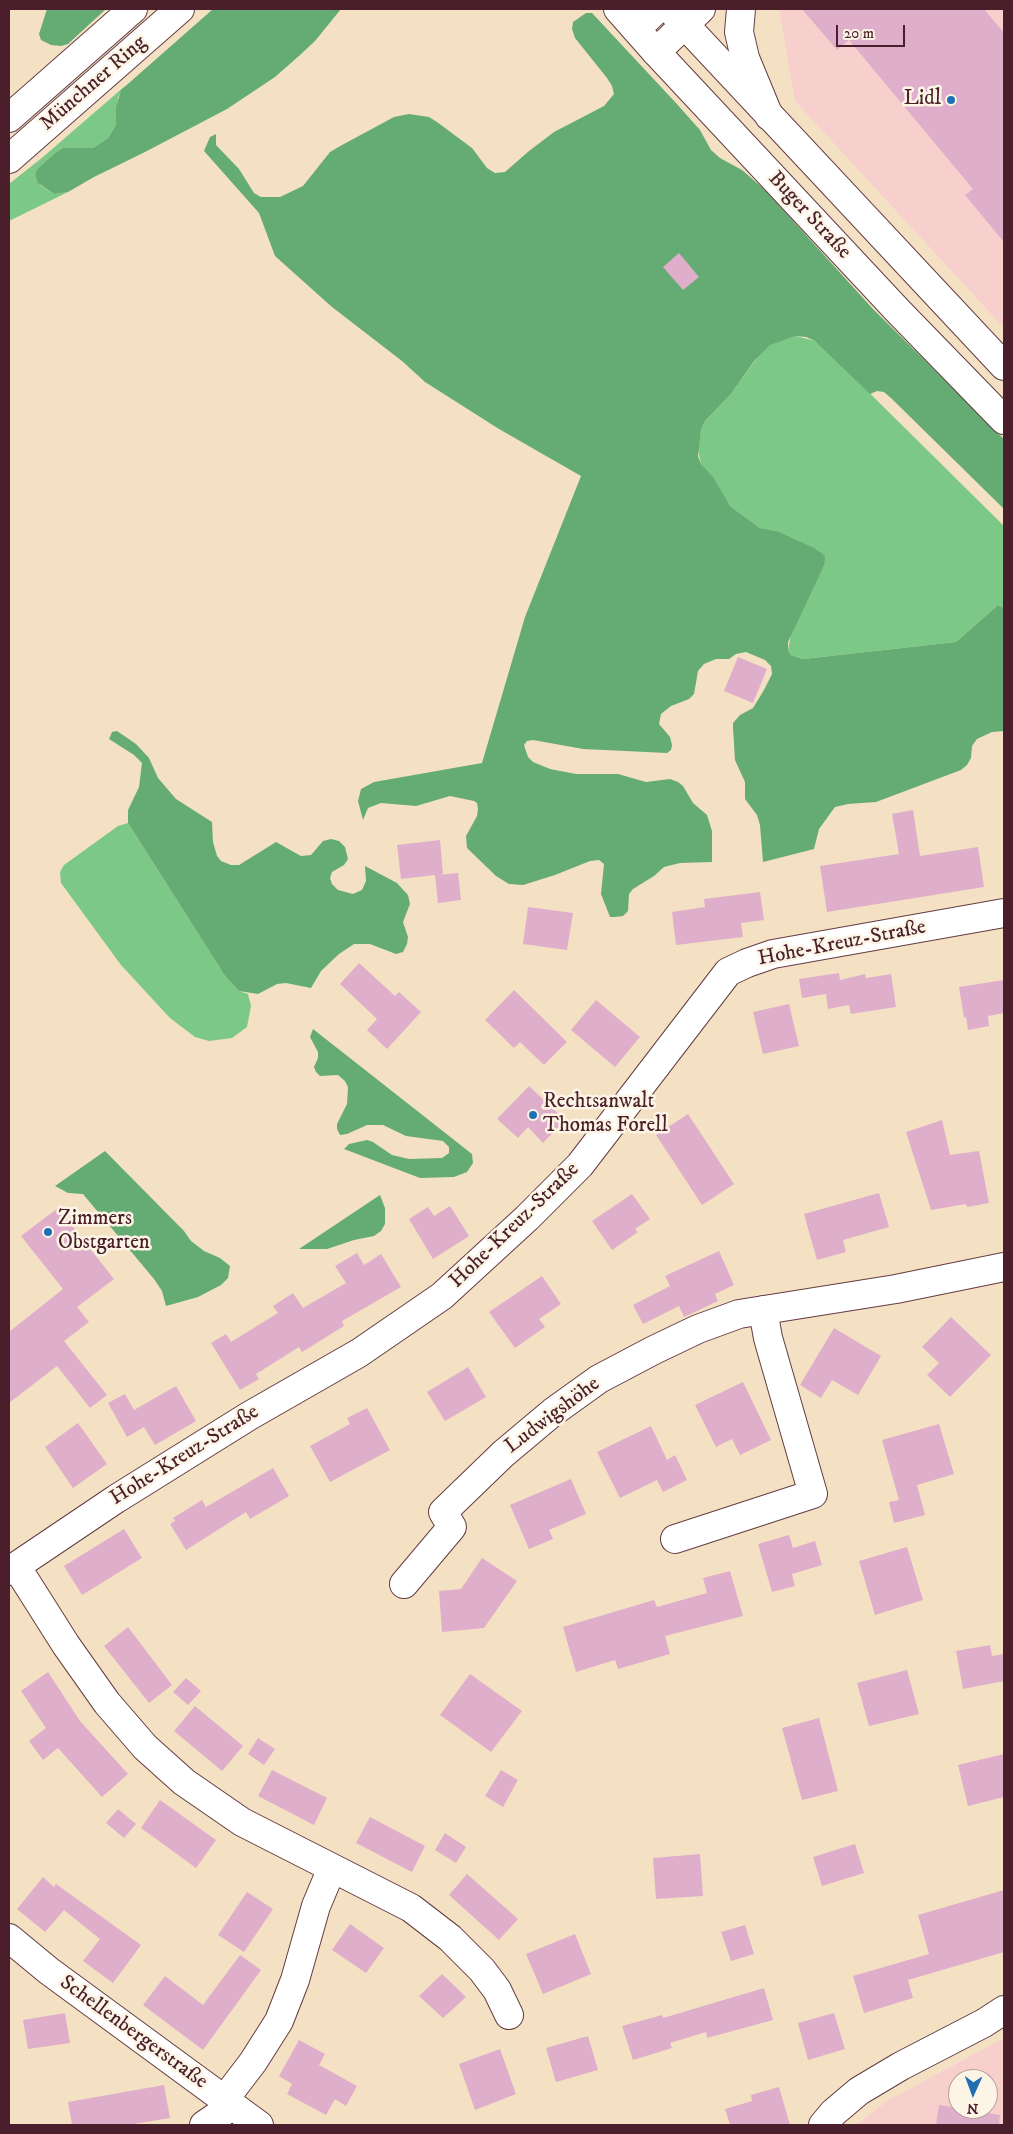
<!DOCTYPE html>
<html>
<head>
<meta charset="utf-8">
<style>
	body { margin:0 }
	#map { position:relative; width:1013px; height:2134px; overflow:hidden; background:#f4e1c4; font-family:"IM FELL DW Pica",serif }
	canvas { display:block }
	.frame { position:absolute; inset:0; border:10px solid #4a1f2b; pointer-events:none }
	.north { position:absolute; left:948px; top:2069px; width:50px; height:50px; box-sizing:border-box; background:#fcf5e5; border:1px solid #b59f9b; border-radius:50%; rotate:182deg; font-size:14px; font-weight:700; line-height:20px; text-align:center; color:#4a1f2b }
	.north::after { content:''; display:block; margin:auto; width:18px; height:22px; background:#1f6fb2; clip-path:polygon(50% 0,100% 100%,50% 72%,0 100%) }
	.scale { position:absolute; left:836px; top:25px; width:69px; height:22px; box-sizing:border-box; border:2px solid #4a1f2b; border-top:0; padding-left:6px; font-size:15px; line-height:18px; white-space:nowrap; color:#4a1f2b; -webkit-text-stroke:4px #fcf5e5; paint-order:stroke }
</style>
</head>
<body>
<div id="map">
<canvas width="1013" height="2134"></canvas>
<div class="frame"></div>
<div class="north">N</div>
<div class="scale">20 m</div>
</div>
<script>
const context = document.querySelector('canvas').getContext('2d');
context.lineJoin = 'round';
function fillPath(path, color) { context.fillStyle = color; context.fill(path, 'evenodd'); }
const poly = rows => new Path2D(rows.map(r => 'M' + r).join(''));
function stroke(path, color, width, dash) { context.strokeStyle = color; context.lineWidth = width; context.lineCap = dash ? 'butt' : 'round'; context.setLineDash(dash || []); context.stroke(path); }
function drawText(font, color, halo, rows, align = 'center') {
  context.font = font + ' "IM FELL DW Pica",serif'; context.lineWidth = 5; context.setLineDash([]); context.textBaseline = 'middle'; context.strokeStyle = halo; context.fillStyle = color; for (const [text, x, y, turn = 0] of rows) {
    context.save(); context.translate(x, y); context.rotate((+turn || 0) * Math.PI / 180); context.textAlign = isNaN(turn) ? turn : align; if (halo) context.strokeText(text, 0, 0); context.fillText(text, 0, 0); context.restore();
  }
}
const built = poly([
	[779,9,1004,9,1004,328,795,101],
	[1004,2038,1004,2125,856,2125,887,2101],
	[958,2079,988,2079,988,2109,958,2109]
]);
const green = poly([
	[125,86,118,97,116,125,108,138,93,148,63,148,55,153,37,169,35,174,40,185,54,194,68,192,9,221,9,184,43,157],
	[796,336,815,341,825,349,1004,526,1004,608,998,605,956,642,803,659,791,655,788,650,791,634,824,566,822,553,792,538,760,528,730,506,724,498,717,484,701,464,698,450,701,430,705,421,731,394,762,351,770,344],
	[128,823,225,976,239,991,248,994,251,1006,247,1027,232,1038,209,1041,195,1037,170,1018,121,965,61,883,60,872,64,865,118,826]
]);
const forest = poly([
	[47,9,106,9,68,44,61,46,51,45,41,40,39,34],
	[213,9,341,9,315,41,300,55,275,77,227,109,145,152,94,177,68,192,54,194,38,183,35,174,37,169,55,153,63,148,93,148,108,138,116,125,116,107,121,90],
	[586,13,592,13,676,103,700,130,711,150,720,158,742,170,765,190,873,309,1004,439,1004,509,892,399,884,392,877,391,870,394,815,341,806,337,796,336,787,339,770,345,755,360,731,394,705,421,701,430,698,456,701,464,713,477,730,506,760,528,779,532,812,547,822,553,825,557,824,566,788,642,788,650,791,655,803,659,956,642,998,605,1004,608,1004,731,992,732,977,739,972,746,971,758,967,765,961,770,876,802,848,804,835,807,819,829,814,849,763,862,760,825,757,815,745,799,745,782,735,760,733,728,733,723,740,715,753,708,764,690,772,674,771,666,765,660,746,652,736,654,729,659,716,659,704,664,698,671,694,694,689,699,671,706,661,714,659,724,670,737,672,745,671,750,667,753,583,749,533,740,527,741,524,745,528,757,533,762,550,769,576,774,618,774,646,782,670,779,678,782,683,786,693,803,707,815,712,831,712,862,680,863,664,867,654,876,633,889,629,894,628,911,623,916,615,917,610,917,601,894,604,864,599,860,590,861,555,875,523,885,509,884,496,876,467,848,466,836,477,816,478,809,477,803,474,801,450,796,416,806,381,803,368,808,363,820,358,801,361,789,374,782,482,763,525,617,581,476,499,429,425,382,402,361,332,307,275,256,259,213,204,151,210,137,216,134,216,145,239,169,254,193,261,197,280,197,303,186,330,152,342,145,394,117,409,114,429,117,437,122,472,148,487,168,495,173,505,172,529,151,554,132,604,106,614,94,612,86,607,78,575,38,572,29,573,22],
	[117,731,136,744,149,758,158,778,176,799,212,822,213,842,217,856,221,861,231,865,239,865,276,842,301,856,311,855,323,841,331,839,339,841,345,847,348,859,344,865,332,872,330,878,332,884,338,890,353,894,362,890,366,881,365,866,397,883,408,895,410,904,403,922,408,937,407,944,403,952,396,954,370,944,354,944,339,954,321,971,311,988,286,983,277,984,258,994,239,991,225,976,128,823,128,810,139,787,142,763,134,755,109,739,112,732],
	[313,1029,472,1154,473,1163,467,1172,454,1177,420,1178,344,1149,349,1144,367,1140,373,1142,392,1155,409,1159,442,1158,449,1153,449,1147,443,1141,406,1136,383,1125,367,1125,347,1134,340,1135,337,1129,337,1124,347,1104,348,1087,345,1081,338,1075,320,1076,316,1072,314,1067,318,1058,318,1052,310,1037],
	[105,1151,184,1231,191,1241,204,1251,220,1258,230,1266,228,1278,221,1285,198,1297,166,1306,162,1291,154,1279,83,1194,68,1193,55,1186],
	[380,1195,385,1208,385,1224,381,1231,374,1236,354,1240,327,1249,299,1249]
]);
const building = poly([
	[802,9,984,9,1004,33,1004,242,965,195,973,189,849,40,837,50],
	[679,253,699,277,683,290,663,267],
	[738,657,767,669,753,703,724,691],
	[913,810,920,856,978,847,984,887,827,912,820,866,899,854,892,814],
	[440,840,443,874,438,875,458,873,461,900,438,903,435,875,401,879,397,845],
	[760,892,764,920,741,923,743,937,676,945,672,912,705,907,704,899],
	[528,907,573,913,567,950,523,944],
	[359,963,395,996,399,992,421,1012,387,1049,367,1030,377,1019,340,984],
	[839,973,840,980,865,974,866,978,891,974,896,1007,851,1014,849,1005,828,1009,826,994,802,998,799,979],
	[1004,980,1004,1013,988,1016,989,1026,968,1030,966,1017,964,1018,959,987],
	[514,990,567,1042,544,1065,520,1042,514,1048,485,1020],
	[596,1000,640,1037,615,1067,571,1030],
	[789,1004,799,1046,763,1054,753,1012],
	[529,1086,565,1120,543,1143,528,1127,518,1138,497,1119],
	[688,1114,734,1184,702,1205,656,1135],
	[942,1120,950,1155,979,1151,989,1203,967,1207,966,1204,931,1210,906,1132],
	[879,1193,889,1227,843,1240,846,1252,817,1260,804,1214],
	[632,1194,650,1219,635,1229,638,1232,612,1250,592,1221],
	[450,1206,469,1236,433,1259,409,1219,428,1207,434,1216],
	[58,1208,114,1279,77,1307,89,1322,64,1341,107,1395,90,1408,57,1366,9,1403,9,1332,63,1289,21,1236],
	[719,1251,734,1285,715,1294,718,1301,684,1317,679,1306,643,1324,633,1305,670,1286,665,1276],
	[357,1253,364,1265,381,1254,401,1287,342,1321,344,1326,302,1352,299,1347,256,1374,259,1379,240,1390,211,1343,226,1334,231,1342,278,1313,273,1306,293,1293,303,1308,346,1283,335,1266],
	[542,1276,561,1304,539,1319,545,1327,515,1348,489,1312],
	[951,1317,991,1355,950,1397,927,1375,939,1363,922,1347],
	[834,1328,881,1356,858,1395,832,1380,821,1398,800,1385],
	[468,1367,486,1397,445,1421,427,1392],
	[743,1382,771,1440,740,1455,732,1439,716,1447,695,1405],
	[176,1386,196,1421,155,1445,144,1427,127,1437,108,1403,125,1394,134,1410],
	[367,1408,390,1450,330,1482,310,1446,350,1424,347,1418],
	[78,1423,107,1464,73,1488,45,1447],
	[939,1424,954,1474,917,1485,925,1515,894,1523,889,1502,899,1500,882,1440],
	[651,1426,667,1460,675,1455,687,1480,663,1492,657,1480,620,1498,597,1452],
	[273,1468,289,1496,250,1519,246,1512,186,1550,170,1524,175,1521,173,1518,202,1500,206,1507],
	[571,1479,586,1514,549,1530,553,1539,529,1549,510,1505],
	[124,1529,142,1558,82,1595,64,1566],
	[789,1535,793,1548,815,1541,822,1565,792,1574,795,1586,772,1592,758,1544],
	[907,1547,923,1600,875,1615,859,1561],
	[482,1558,517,1581,484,1628,442,1632,439,1591,461,1589],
	[730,1571,743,1616,665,1636,670,1654,618,1669,615,1660,576,1672,563,1627,654,1600,657,1607,707,1593,703,1578],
	[128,1627,172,1685,149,1703,104,1646],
	[990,1645,992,1656,1004,1654,1004,1681,963,1689,956,1651],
	[907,1670,919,1714,869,1726,857,1683],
	[48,1672,80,1721,128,1774,102,1797,58,1748,43,1760,29,1741,46,1728,21,1691],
	[470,1674,522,1711,491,1752,440,1715],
	[186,1678,201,1691,188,1705,173,1692],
	[195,1706,243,1746,222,1771,174,1731],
	[819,1718,838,1791,802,1800,782,1728],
	[258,1738,275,1749,264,1765,248,1754],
	[1004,1754,1004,1797,968,1806,958,1765],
	[272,1770,327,1798,314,1825,258,1796],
	[501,1770,518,1780,503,1807,485,1796],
	[160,1800,216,1840,196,1868,141,1828],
	[118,1809,136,1824,124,1838,106,1823],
	[370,1817,425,1846,412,1872,356,1843],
	[445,1833,466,1847,456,1863,435,1850],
	[855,1844,864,1873,822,1886,813,1857],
	[700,1854,703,1896,656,1899,653,1858],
	[467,1874,518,1919,499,1940,449,1895],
	[43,1877,54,1887,56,1884,141,1945,113,1983,83,1961,100,1939,64,1910,45,1932,17,1909],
	[1004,1890,1004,1952,908,1980,913,1998,864,2013,853,1976,929,1954,918,1915],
	[247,1892,273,1909,244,1952,218,1935],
	[350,1924,384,1948,366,1973,332,1950],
	[745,1925,754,1954,731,1961,721,1932],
	[575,1934,591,1974,543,1994,526,1954],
	[240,1955,261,1970,203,2050,143,2005,165,1976,203,2005],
	[442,1974,466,1997,443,2018,419,1996],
	[764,1988,773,2020,707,2038,706,2032,670,2043,672,2048,633,2060,622,2026,662,2015,663,2018],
	[65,2013,70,2043,28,2049,23,2020],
	[834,2013,845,2049,808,2060,798,2023],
	[588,2036,598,2070,556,2082,546,2048],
	[299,2040,325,2054,319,2065,357,2086,346,2106,335,2099,326,2115,287,2094,292,2084,279,2076],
	[500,2049,516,2094,475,2110,459,2064],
	[164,2085,170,2118,128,2125,72,2125,68,2102],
	[779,2087,790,2125,730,2125,725,2109,752,2101,751,2095],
	[939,2105,1000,2115,999,2125,936,2125]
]);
const minor = poly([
	[618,9,656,52,898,311,1004,420],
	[670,9,1004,366],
	[675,1539,813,1494,768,1338,763,1310],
	[16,1566,66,1645,107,1703,145,1747,184,1782,242,1822,411,1908,450,1938,482,1970,497,1990,509,2015],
	[9,1571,116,1499,249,1416,359,1353,442,1296,527,1218,580,1165,728,972,747,963,773,954,1004,913],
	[404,1584,452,1527,443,1512,503,1454,553,1412,599,1379,654,1350,698,1329,739,1314,896,1289,1004,1267],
	[9,1938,49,1971,259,2125],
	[224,2100,253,2062,279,2021,295,1980,316,1906,332,1868],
	[204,2125,223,2112,230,2104],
	[823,2125,833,2113,859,2091,901,2066,984,2023,1004,2010]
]);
const major = poly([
	[741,9,739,32,745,58,769,116],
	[636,29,657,9],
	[656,52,701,9],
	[9,118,133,9],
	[9,159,180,9]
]);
const markers = [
	[951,100,5,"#1f6fb2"],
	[533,1115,5,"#1f6fb2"],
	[48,1232,5,"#1f6fb2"]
];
const streetNames = [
	["Münchner Ring",94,84,-41],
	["Buger Straße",809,216,47],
	["Hohe-Kreuz-Straße",842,944,-11],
	["Hohe-Kreuz-Straße",515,1226,-44],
	["Ludwigshöhe",553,1416,-37],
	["Hohe-Kreuz-Straße",185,1456,-32],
	["Schellenbergerstraße",133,2033,36]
];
const poiNames = [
	["Lidl",941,100,"right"],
	["Rechtsanwalt",543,1103],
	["Thomas Forell",543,1127],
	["Zimmers",58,1220],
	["Obstgarten",58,1244]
];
fillPath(built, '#f7d0cd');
fillPath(green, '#7cc887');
fillPath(forest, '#65ac74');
fillPath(building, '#dfaeca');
stroke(minor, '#643c42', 30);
stroke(major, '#643c42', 30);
stroke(minor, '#fff', 28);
stroke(major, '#fff', 28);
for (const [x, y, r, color] of markers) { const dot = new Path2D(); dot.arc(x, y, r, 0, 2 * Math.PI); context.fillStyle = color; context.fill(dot); stroke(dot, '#fcf5e5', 2); }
drawText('21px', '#4a1f2b', '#fcf5e5', streetNames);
drawText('21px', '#4a1f2b', '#fcf5e5', poiNames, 'left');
</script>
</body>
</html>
